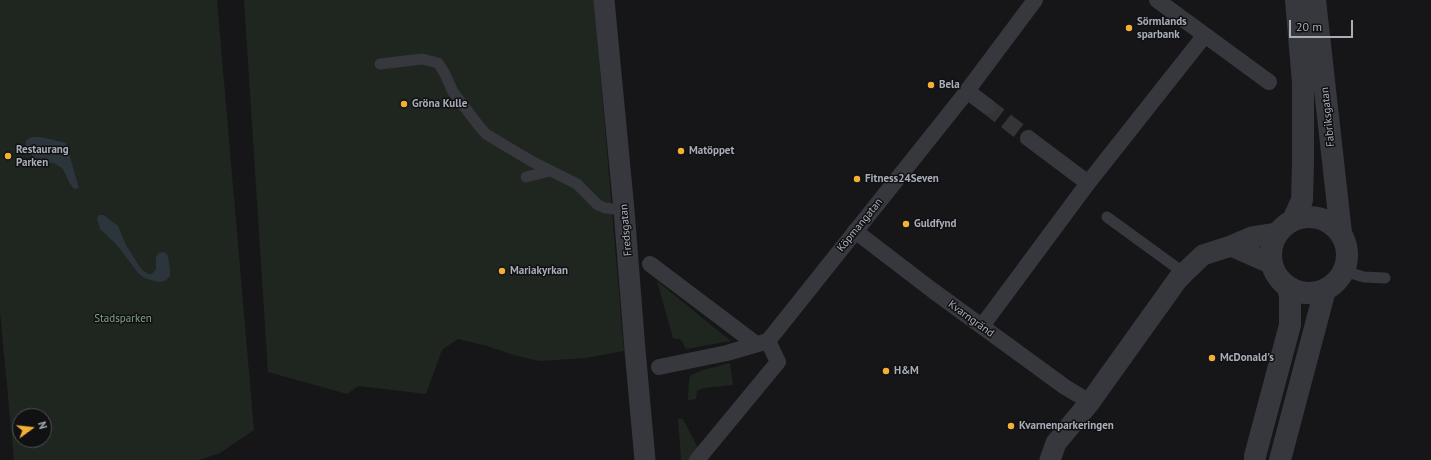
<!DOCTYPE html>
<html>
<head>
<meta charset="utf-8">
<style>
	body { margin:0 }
	#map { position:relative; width:1431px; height:460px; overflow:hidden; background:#161618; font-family:"PT Sans",sans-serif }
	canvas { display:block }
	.north { position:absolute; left:12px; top:408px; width:40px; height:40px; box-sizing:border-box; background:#111113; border:1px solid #4d4f55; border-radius:50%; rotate:75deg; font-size:11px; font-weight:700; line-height:16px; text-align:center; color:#a8adb8 }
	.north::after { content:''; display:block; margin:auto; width:14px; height:18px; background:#f2b134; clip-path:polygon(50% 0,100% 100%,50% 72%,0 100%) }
	.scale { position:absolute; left:1289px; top:20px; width:64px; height:18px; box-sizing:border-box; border:2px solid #a8adb8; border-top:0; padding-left:5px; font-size:12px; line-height:14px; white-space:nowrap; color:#a8adb8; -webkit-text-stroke:3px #111113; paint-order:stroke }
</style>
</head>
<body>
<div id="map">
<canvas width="1431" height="460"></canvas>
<div class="north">N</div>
<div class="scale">20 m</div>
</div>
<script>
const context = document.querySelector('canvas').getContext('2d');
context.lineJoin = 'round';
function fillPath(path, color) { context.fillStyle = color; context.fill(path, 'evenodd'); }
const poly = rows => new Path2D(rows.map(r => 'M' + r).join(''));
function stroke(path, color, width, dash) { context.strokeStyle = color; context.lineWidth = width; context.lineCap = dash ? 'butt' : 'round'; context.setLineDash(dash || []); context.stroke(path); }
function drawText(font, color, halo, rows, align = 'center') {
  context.font = font + ' "PT Sans",sans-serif'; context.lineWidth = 3; context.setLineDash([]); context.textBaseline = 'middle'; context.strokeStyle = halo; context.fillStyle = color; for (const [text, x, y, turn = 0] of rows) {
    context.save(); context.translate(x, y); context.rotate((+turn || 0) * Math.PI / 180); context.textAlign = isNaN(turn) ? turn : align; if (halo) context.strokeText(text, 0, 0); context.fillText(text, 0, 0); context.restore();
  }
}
const green = poly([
	[0,0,217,0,254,430,220,453,199,460,14,460,0,312],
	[20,416,44,416,44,440,20,440],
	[244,0,594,0,624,351,586,358,540,361,517,356,487,346,458,339,442,350,426,394,358,386,347,394,268,372],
	[657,281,731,341,686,349,682,341,679,339,673,338],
	[730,363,733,385,704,388,697,391,696,399,688,400,689,380,691,375,703,370],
	[678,419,683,419,700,452,690,460,681,460]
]);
const water = poly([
	[32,137,41,137,66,143,79,188,74,189,69,182,63,169,54,163,43,162,34,158,26,147,26,140],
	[99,215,104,215,118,226,126,245,139,266,142,270,148,274,152,274,156,269,156,257,159,253,164,252,168,256,170,270,170,276,165,281,158,282,144,278,139,274,116,244,100,229,97,218]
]);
const pedestrianTunnel = poly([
	[987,106,1028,138]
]);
const service = poly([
	[380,64,422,59,438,63,444,72,453,92,479,126,486,134,531,161,577,184,598,205,605,208,624,210],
	[526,177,550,171],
	[1107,217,1184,273],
	[1344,271,1364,277,1385,278]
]);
const pedestrian = poly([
	[1157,0,1269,82],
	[967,91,987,106],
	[1028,138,1088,183],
	[855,231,932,290,1065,387,1090,402],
	[650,264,756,344],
	[982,326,1088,183,1205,35],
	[659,367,727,353,768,341,961,99,1035,0],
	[697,460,778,362,768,341]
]);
const minor = poly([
	[604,0,624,210,635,350,645,460],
	[1231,246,1272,264],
	[1050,460,1056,443,1090,402,1178,279,1184,273,1203,255,1231,246,1252,237,1278,233]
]);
const tertiary = poly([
	[1315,0,1341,233],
	'1271 255a38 38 0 1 1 76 0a38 38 0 1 1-76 0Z',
	[1293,220,1302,200,1303,164,1303,83,1296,0],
	[1255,460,1255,456,1290,325,1290,295,1287,286],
	[1280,460,1325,290]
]);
const markers = [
	[1129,28,4,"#f2b134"],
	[931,85,4,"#f2b134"],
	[404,104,4,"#f2b134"],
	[681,151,4,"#f2b134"],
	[8,156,4,"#f2b134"],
	[857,179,4,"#f2b134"],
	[906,224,4,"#f2b134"],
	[502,271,4,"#f2b134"],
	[1212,358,4,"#f2b134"],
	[886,371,4,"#f2b134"],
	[1011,426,4,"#f2b134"]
];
const poiNames = [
	["Sörmlands",1137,22],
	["sparbank",1137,35],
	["Bela",939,85],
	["Gröna Kulle",412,104],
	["Restaurang",16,150],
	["Parken",16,163],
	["Matöppet",689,151],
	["Fitness24Seven",865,179],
	["Guldfynd",914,224],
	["Mariakyrkan",510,271],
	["McDonald's",1220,358],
	["H&M",894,371],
	["Kvarnenparkeringen",1019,426]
];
const streetNames = [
	["Fabriksgatan",1328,117,-96],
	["Köpmangatan",860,225,-51],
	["Fredsgatan",626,230,-95],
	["Kvarngränd",971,319,36]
];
const parkNames = [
	["Stadsparken",123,319]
];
fillPath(green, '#1e261f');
fillPath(water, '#2c353c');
stroke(pedestrianTunnel, '#333438', 16, [16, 8]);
stroke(service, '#37383d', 11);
stroke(pedestrian, '#37383d', 16);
stroke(minor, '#37383d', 21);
stroke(tertiary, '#37383d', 22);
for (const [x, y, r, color] of markers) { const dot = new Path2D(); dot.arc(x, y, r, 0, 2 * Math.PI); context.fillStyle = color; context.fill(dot); stroke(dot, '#111113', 1.5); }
drawText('bold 11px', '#a8adb8', '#111113', poiNames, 'left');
drawText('11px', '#a8adb8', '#111113', streetNames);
drawText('11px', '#7fa381', '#111113', parkNames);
</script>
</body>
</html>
